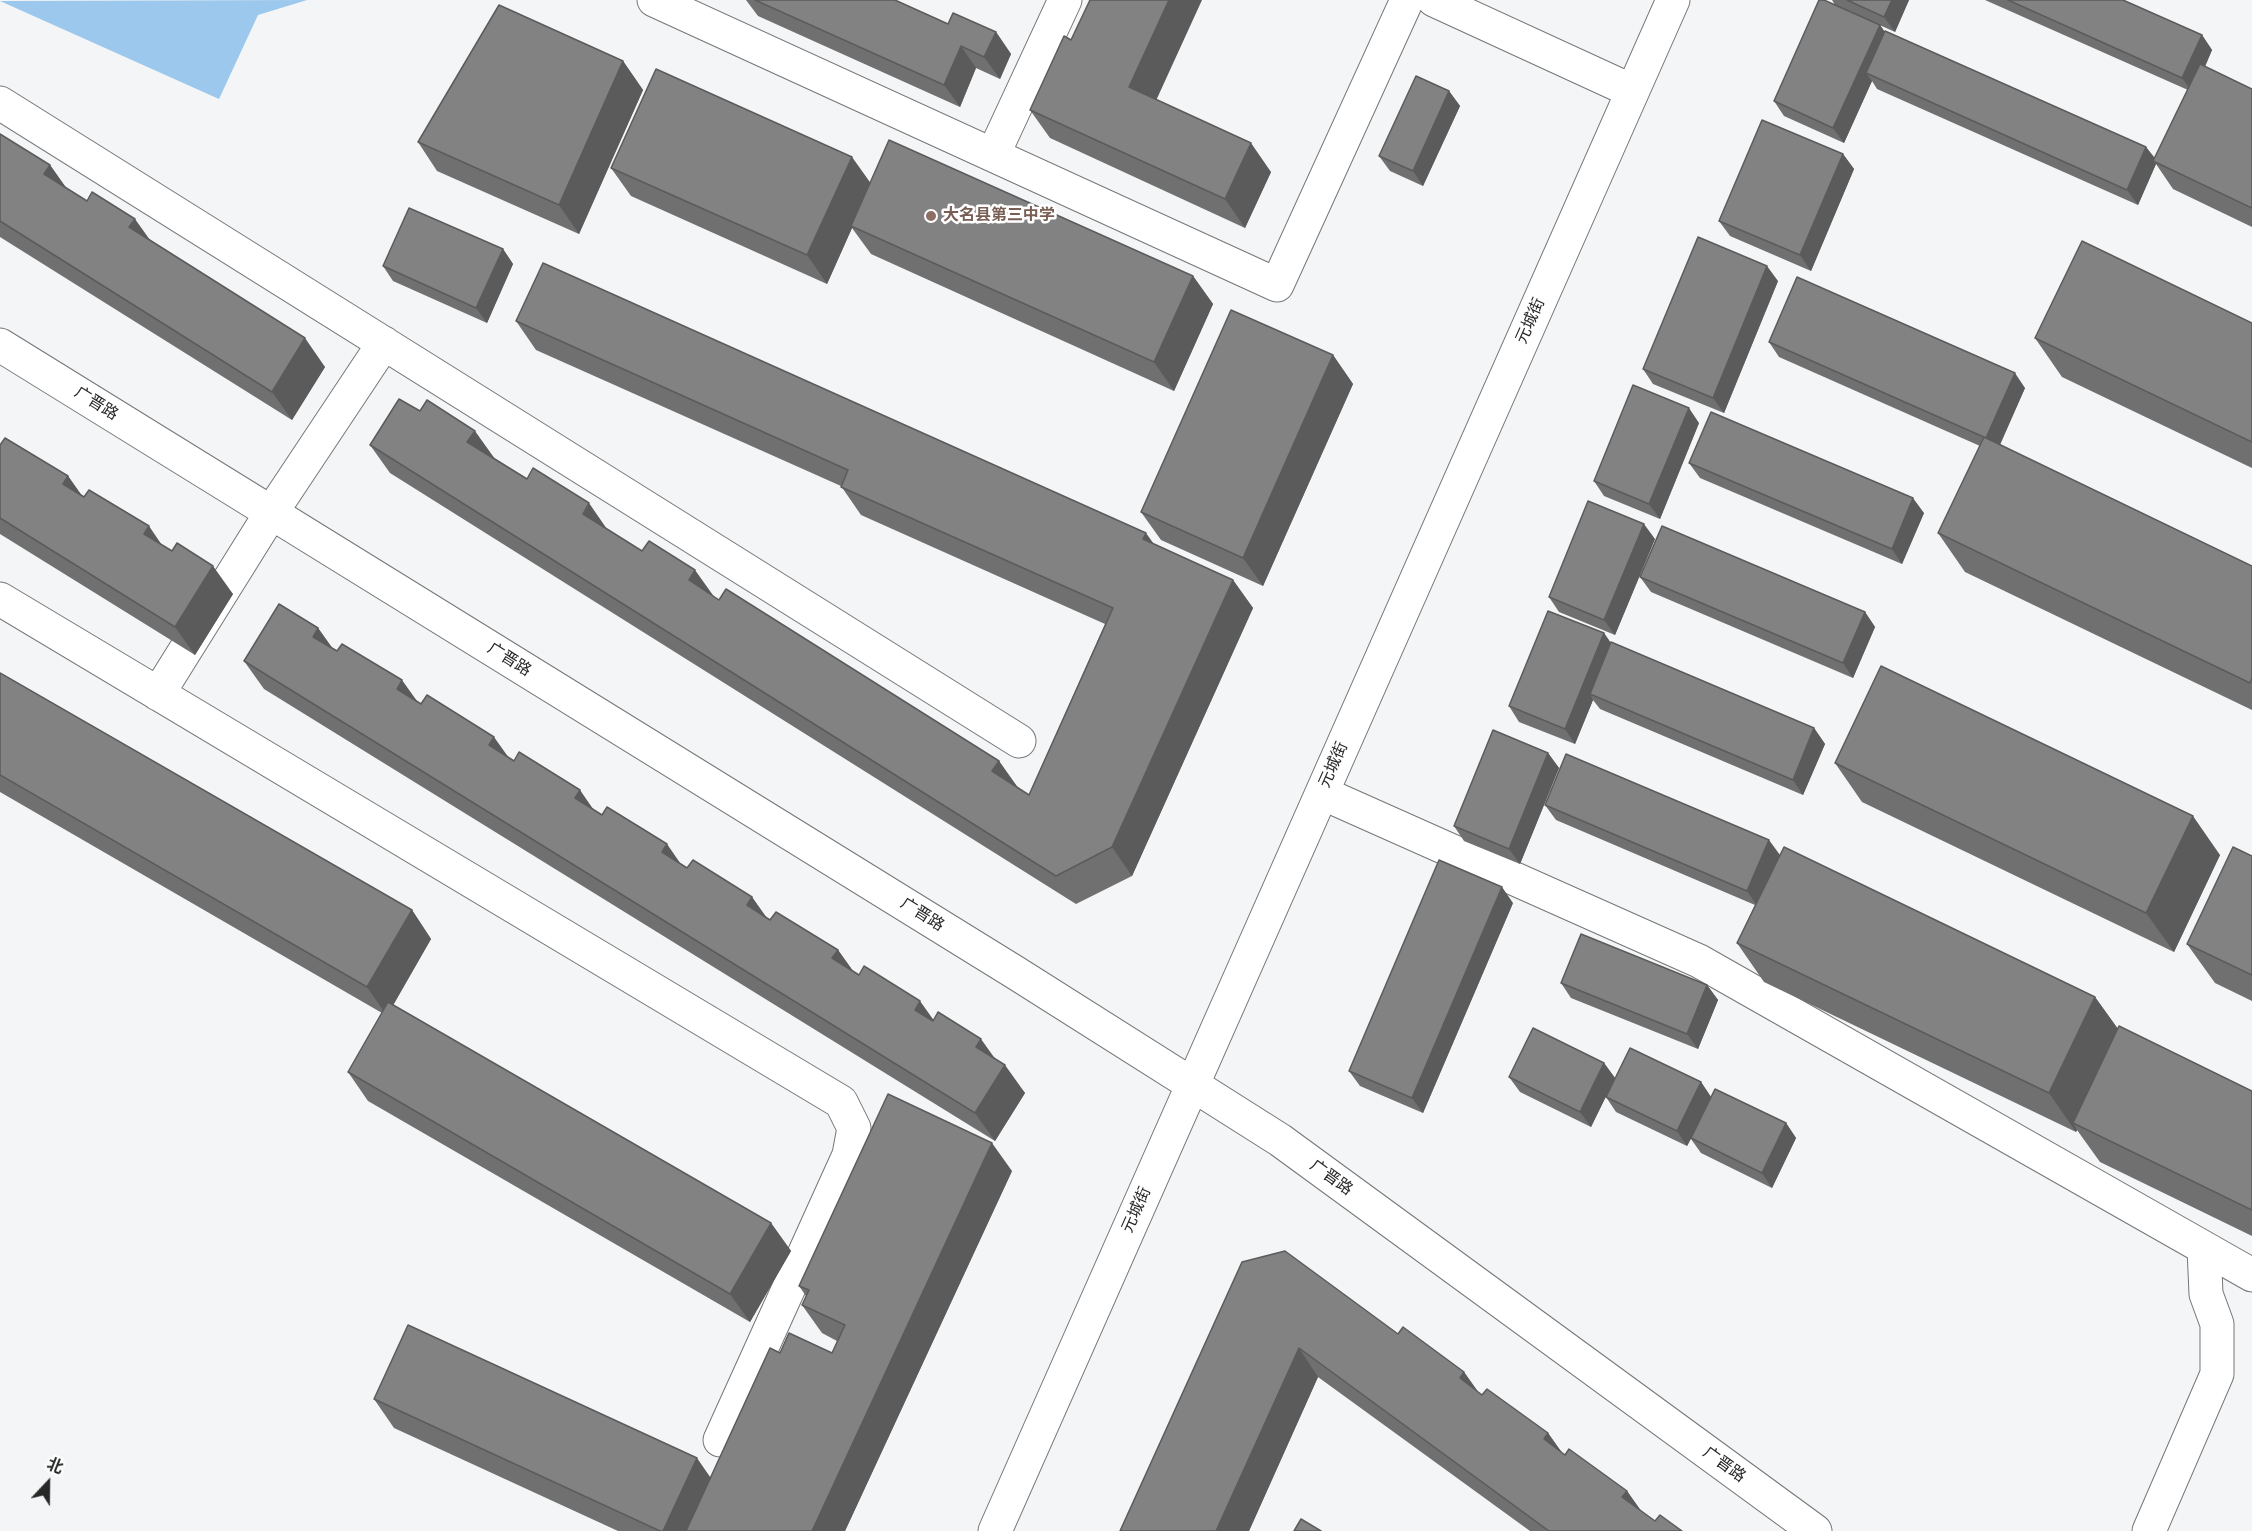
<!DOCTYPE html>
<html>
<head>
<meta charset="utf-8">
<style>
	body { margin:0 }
	#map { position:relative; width:2252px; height:1531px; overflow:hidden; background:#f3f5f6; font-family:"Varela Round","Noto Sans SC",sans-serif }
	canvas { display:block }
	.north { position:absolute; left:18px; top:1453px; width:60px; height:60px; -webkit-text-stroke:4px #fff; paint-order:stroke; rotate:22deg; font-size:16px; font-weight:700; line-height:24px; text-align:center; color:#262727 }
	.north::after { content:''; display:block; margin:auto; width:21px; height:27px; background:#262727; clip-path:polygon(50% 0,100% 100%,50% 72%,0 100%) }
</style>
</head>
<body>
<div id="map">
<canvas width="2252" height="1531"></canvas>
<div class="north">北</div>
</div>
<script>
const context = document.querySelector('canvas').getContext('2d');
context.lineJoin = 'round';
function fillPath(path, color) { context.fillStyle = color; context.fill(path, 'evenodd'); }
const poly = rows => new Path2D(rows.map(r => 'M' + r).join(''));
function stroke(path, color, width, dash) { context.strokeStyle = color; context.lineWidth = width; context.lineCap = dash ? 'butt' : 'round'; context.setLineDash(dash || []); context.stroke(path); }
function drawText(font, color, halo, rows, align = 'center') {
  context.font = font + ' "Varela Round","Noto Sans SC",sans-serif'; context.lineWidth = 5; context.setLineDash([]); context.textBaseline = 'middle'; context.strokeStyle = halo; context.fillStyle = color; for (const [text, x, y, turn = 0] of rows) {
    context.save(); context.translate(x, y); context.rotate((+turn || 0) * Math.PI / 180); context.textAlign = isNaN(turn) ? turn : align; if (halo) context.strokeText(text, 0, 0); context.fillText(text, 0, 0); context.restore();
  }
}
const green = poly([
	[307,0,258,15,219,99,0,1]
]);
const minor = poly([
	[654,0,1277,285,1407,0],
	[1434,0,1632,91],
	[0,103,1019,741],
	[993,155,1065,0],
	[0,345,1016,973,1280,1140,1815,1531],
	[0,599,841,1102,854,1128,849,1155,720,1440],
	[158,694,271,513,384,343],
	[1322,793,1699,961,2252,1275],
	[995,1531,1673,0],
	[2149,1531,2217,1374,2217,1324,2206,1294,2204,1248]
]);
const wall = poly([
	[746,0,895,0,948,24,996,32,1011,54,1000,79,976,68,960,107,758,16],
	[1832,0,1909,0,1895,32,1835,5],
	[1985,0,2123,0,2202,35,2212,50,2205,67,2252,89,2252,227,2173,189,2156,164,2138,205,1877,89,1872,81,1844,143,1784,116,1774,101,1880,25,1885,32,2146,147,2155,158,2188,90],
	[623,61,643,90,579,234,437,171,418,142],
	[1449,91,1460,106,1423,186,1390,171,1379,156],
	[1156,100,1271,172,1245,228,1050,138,1030,110],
	[0,134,50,165,66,188,150,240,325,367,292,420,0,237],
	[1843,154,1854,169,1811,271,1730,236,1719,221],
	[611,168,870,183,1193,276,1213,304,1174,391,871,254,852,228,827,284,631,196],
	[503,249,513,264,487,323,393,281,383,266],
	[1778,281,1724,413,1653,384,1643,369],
	[516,321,1153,544,1233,580,1253,608,1132,876,1076,904,390,473,370,445,420,411,714,597,999,761,1017,787,1029,795,1105,624,861,515,841,486,536,350],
	[2252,323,2252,468,2062,377,2035,338],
	[1769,342,2025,388,2000,445,2252,566,2252,710,1965,572,1938,533,1980,446,1779,357],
	[1333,355,1353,384,1263,586,1161,540,1141,512],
	[1699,423,1660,519,1604,496,1594,481],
	[0,445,68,476,81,495,162,545,233,594,195,655,0,534],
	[1689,463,1924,513,1902,564,1700,478],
	[1655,539,1615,635,1559,612,1549,597],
	[1640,577,1865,612,1875,627,1853,678,1651,592],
	[318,628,333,649,687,868,752,897,766,918,770,920,838,950,853,971,933,1020,996,1059,1025,1093,995,1141,264,689,244,661],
	[1604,633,1611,643,1814,728,1825,744,1803,795,1600,709,1593,700,1575,744,1519,722,1509,706],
	[0,673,412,910,431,939,393,1005,771,1223,791,1251,750,1322,368,1101,348,1072,382,1013,0,792],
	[1548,753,1559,768,1520,864,1464,841,1454,826],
	[1835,763,2220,855,2174,952,1862,802],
	[1545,805,1780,855,2095,997,2118,1029,2252,1091,2252,1236,2100,1162,2077,1130,2076,1132,1764,982,1737,943,1755,905,1556,820],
	[2252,856,2252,1001,2215,983,2187,944],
	[1513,903,1423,1113,1360,1086,1349,1071],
	[1561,983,1707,985,1718,1000,1698,1049,1571,998],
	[1604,1063,1615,1078,1591,1127,1520,1092,1509,1077],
	[1701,1082,1711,1097,1786,1123,1796,1138,1772,1188,1701,1153,1691,1139,1687,1146,1616,1112,1606,1097],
	[1012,1171,845,1531,618,1531,394,1428,374,1399,710,1478,780,1353,832,1353,837,1341,822,1333,802,1305,806,1296,799,1286],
	[1242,1262,1398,1334,1464,1372,1478,1392,1548,1433,1562,1453,1627,1491,1640,1510,1655,1521,1682,1531,1530,1531,1318,1377,1249,1531,1120,1531]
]);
const shadedWall = poly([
	[1169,0,1202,0,1149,116,1129,87],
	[1892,0,1909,0,1895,32,1884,17],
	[1880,25,1890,40,1866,73,1872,81,1844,143,1833,128],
	[996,32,1011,54,1000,79,984,57],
	[2202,35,2212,50,2193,93,2182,78],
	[961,46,976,68,960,107,944,85],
	[623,61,643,90,579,234,559,205],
	[1449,91,1460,106,1423,186,1413,171],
	[1251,143,1271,172,1245,228,1225,199],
	[2146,147,2157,162,2153,161,2156,164,2138,205,2127,190],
	[1843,154,1854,169,1811,271,1800,255],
	[852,157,872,185,851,226,852,228,827,284,807,255],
	[50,165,70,193,44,174],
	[135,219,155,247,129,227],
	[503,249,513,264,487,323,476,308],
	[1767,266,1778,281,1724,413,1713,398],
	[1193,276,1213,304,1174,391,1154,362],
	[305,338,325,367,292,420,272,392],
	[1333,355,1353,384,1263,586,1243,558],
	[2015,373,2025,388,1996,453,1986,438],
	[1689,408,1699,423,1660,519,1649,504],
	[475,431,495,459,467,442],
	[68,476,88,504,63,484],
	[1913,498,1924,513,1902,564,1892,549],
	[589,503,609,532,583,514],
	[1644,524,1655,539,1615,635,1604,620],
	[149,526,168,554,144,534],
	[1146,533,1166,561,1143,539],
	[213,566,233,594,195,655,175,627],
	[695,570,715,598,689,580],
	[1233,580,1253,608,1132,876,1112,847],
	[1865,612,1875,627,1853,678,1843,663],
	[318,628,338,656,313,637],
	[1604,633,1614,648,1590,694,1593,700,1575,744,1565,729],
	[402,680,422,708,397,689],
	[1814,728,1825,744,1803,795,1793,780],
	[494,737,514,765,489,745],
	[1548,753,1559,768,1520,864,1509,849],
	[999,761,1019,789,992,771],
	[580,790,600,819,575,798],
	[2193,816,2220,855,2174,952,2146,913],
	[1769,840,1780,855,1758,907,1747,891],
	[667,844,687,873,662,852],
	[1502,887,1513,903,1423,1113,1412,1098],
	[752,897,772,925,747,905],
	[412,910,431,939,387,1016,367,987],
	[838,950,858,978,832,958],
	[1707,985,1718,1000,1698,1049,1687,1034],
	[2095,997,2123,1036,2073,1123,2077,1130,2076,1132,2049,1093],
	[920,1001,940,1029,915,1010],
	[981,1039,1001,1067,976,1047],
	[1604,1063,1615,1078,1591,1127,1580,1112],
	[1005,1065,1025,1093,995,1141,975,1113],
	[1701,1082,1711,1097,1687,1146,1677,1131],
	[1786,1123,1796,1138,1772,1188,1762,1173],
	[992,1143,1012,1171,845,1531,812,1531],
	[771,1223,791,1251,750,1322,730,1294],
	[1299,1348,1318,1377,1249,1531,1216,1531],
	[1464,1372,1484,1400,1460,1378],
	[1548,1433,1568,1461,1544,1439],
	[697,1458,717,1487,696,1531,663,1531],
	[1627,1491,1647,1519,1622,1497]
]);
const building = poly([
	[755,0,895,0,948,24,953,13,996,32,984,57,961,46,944,85,755,0],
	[1090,0,1169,0,1129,87,1251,143,1225,199,1030,110,1064,36,1071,40,1090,0],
	[1819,0,1824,0,1880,25,1833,128,1774,101,1819,0],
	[1847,0,1892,0,1884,17,1847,0],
	[2008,0,2123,0,2202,35,2182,78,2008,0],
	[499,5,623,61,559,205,418,142,499,5],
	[1885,31,2146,147,2127,190,1866,73,1885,31],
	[2200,64,2252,89,2252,208,2153,161,2200,64],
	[656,69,852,157,807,255,611,168,656,69],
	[1416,76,1449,91,1413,171,1379,156,1416,76],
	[1762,120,1843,154,1800,255,1719,221,1762,120],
	[0,134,50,165,44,174,87,201,92,192,135,219,129,227,305,338,272,392,0,221,0,134],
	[889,140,1193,276,1154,362,851,226,889,140],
	[409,208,503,249,476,308,383,266,409,208],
	[1698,237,1767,266,1713,398,1643,369,1698,237],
	[2082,241,2252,323,2252,442,2035,338,2082,241],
	[543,263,1146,533,1143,539,1233,580,1112,847,1056,876,370,445,399,399,420,411,427,400,475,431,467,442,527,479,533,468,589,503,583,514,642,551,649,541,695,570,689,580,719,600,726,589,999,761,992,771,1029,795,1113,608,841,487,848,470,516,321,543,263],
	[1797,277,2015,373,1986,438,1769,342,1797,277],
	[1231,310,1333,355,1243,558,1141,512,1231,310],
	[1633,385,1689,408,1649,504,1594,481,1633,385],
	[1711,412,1913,498,1892,549,1689,463,1711,412],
	[1984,437,2252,566,2252,678,2250,683,1938,533,1984,437],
	[5,438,68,476,63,484,84,497,89,490,149,526,144,534,172,551,177,543,213,566,175,627,0,518,0,445,5,438],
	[1588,501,1644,524,1604,620,1549,597,1588,501],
	[1662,526,1865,612,1843,663,1640,577,1662,526],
	[279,604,318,628,313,637,337,651,342,644,402,680,397,689,421,704,427,695,494,737,489,745,514,761,519,752,580,790,575,798,602,815,607,807,667,844,662,852,687,868,693,860,752,897,747,905,770,920,776,912,838,950,832,958,859,975,864,966,920,1001,915,1010,933,1021,938,1012,981,1039,976,1047,1005,1065,975,1113,244,661,279,604],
	[1548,611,1604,633,1565,729,1509,706,1548,611],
	[1611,642,1814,728,1793,780,1590,694,1611,642],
	[1881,666,2193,816,2146,913,1835,763,1881,666],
	[0,673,412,910,367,987,0,775,0,673],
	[1493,730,1548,753,1509,849,1454,826,1493,730],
	[1566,754,1769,840,1747,891,1545,805,1566,754],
	[1784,847,2095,997,2049,1093,1737,943,1784,847],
	[2233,847,2252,856,2252,975,2187,944,2233,847],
	[1439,860,1502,887,1412,1098,1349,1071,1439,860],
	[1581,934,1707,985,1687,1034,1561,983,1581,934],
	[388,1002,771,1223,730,1294,348,1072,388,1002],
	[2119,1026,2252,1091,2252,1210,2073,1123,2119,1026],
	[1533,1028,1604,1063,1580,1112,1509,1077,1533,1028],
	[1630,1048,1701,1082,1677,1131,1606,1097,1630,1048],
	[1715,1089,1786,1123,1762,1173,1691,1138,1715,1089],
	[888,1094,992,1143,812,1531,686,1531,770,1348,780,1353,789,1333,832,1353,845,1325,802,1305,809,1290,799,1286,888,1094],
	[1285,1251,1398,1334,1403,1327,1464,1372,1460,1378,1482,1395,1487,1389,1548,1433,1544,1439,1565,1455,1569,1449,1627,1491,1622,1497,1655,1521,1660,1515,1682,1531,1549,1531,1299,1348,1216,1531,1120,1531,1242,1262,1285,1251],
	[408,1325,697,1458,663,1531,660,1531,374,1399,408,1325],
	[1301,1519,1321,1531,1294,1531,1301,1519]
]);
const markers = [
	[931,216,6,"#8d6e63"]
];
const educationNames = [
	["大名县第三中学",943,216]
];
const streetNames = [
	["元城街",1531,321,-66],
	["广晋路",96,404,32],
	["广晋路",509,660,32],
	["元城街",1334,765,-66],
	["广晋路",922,915,32],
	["广晋路",1331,1178,36],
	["元城街",1137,1210,-66],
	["广晋路",1724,1465,36]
];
fillPath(green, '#9cc8ed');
stroke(minor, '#757677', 35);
stroke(minor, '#fff', 33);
fillPath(wall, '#717070');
fillPath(shadedWall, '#5c5b5b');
fillPath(building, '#838282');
stroke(building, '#5c5b5b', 1.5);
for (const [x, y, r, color] of markers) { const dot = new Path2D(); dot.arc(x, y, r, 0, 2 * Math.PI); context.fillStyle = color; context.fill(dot); stroke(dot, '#fff', 2); }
drawText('bold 16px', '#785e54', '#fff', educationNames, 'left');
drawText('16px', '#262727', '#fff', streetNames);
</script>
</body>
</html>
